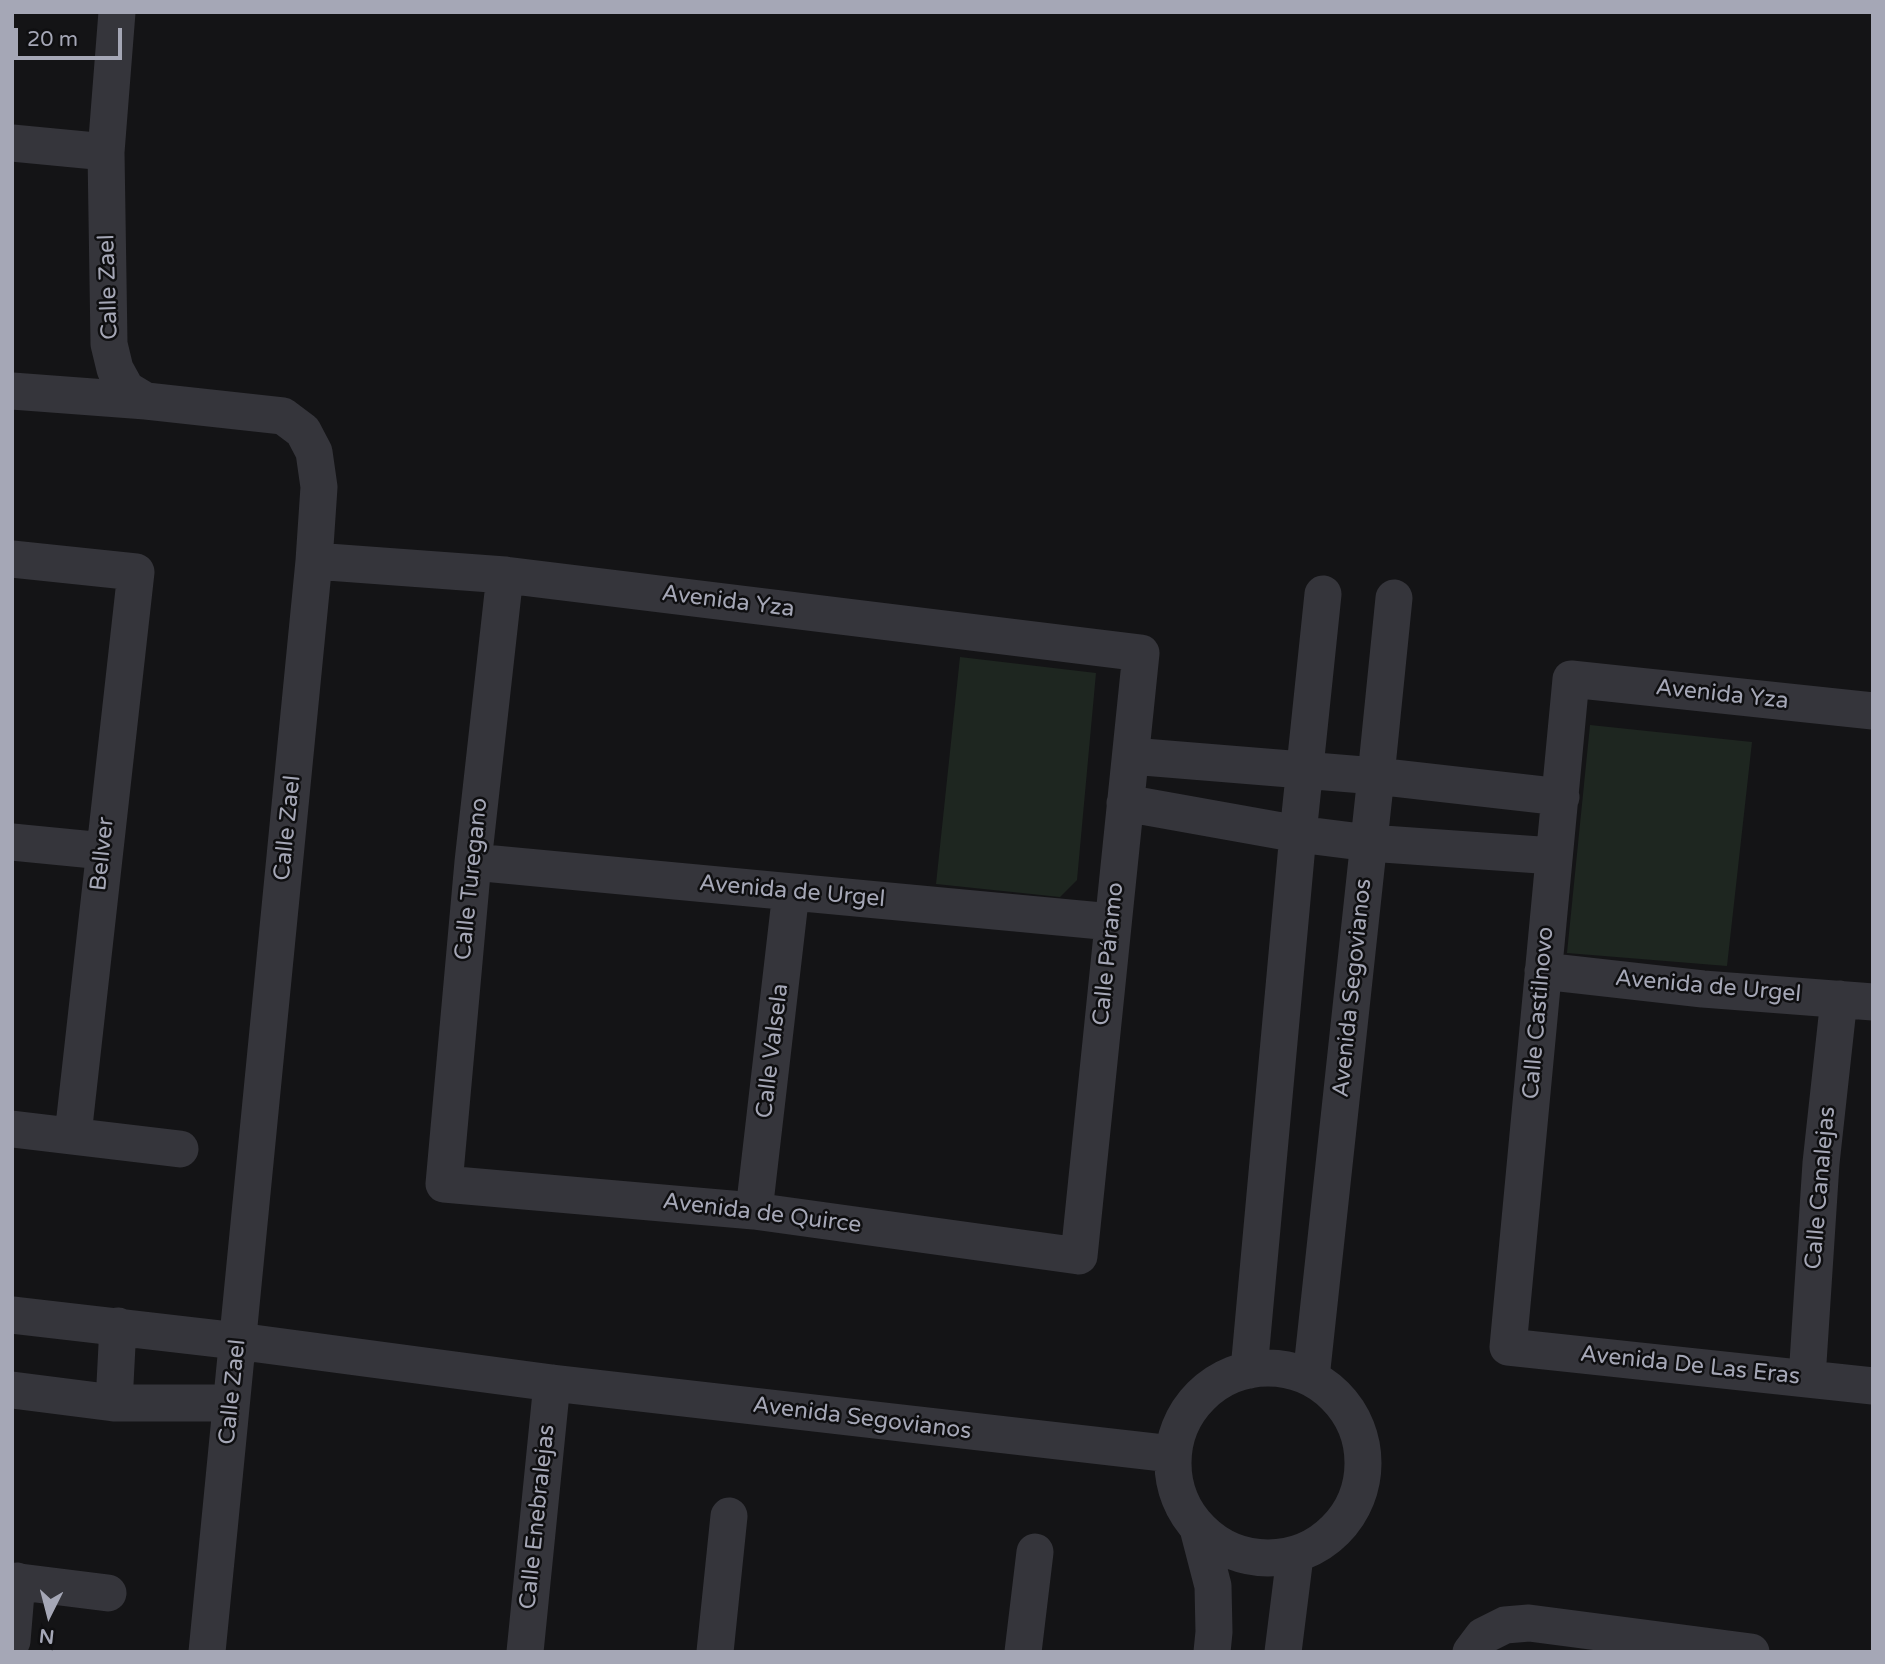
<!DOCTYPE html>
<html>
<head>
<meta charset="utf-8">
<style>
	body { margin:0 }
	#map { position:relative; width:1885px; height:1664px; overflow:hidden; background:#141416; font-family:"Varela Round",sans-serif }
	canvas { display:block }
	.frame { position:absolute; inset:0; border:14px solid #a5a7b6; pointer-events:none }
	.north { position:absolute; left:14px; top:1580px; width:70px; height:70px; -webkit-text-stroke:5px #0f0f11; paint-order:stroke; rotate:186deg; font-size:19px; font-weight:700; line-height:28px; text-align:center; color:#a5a7b6 }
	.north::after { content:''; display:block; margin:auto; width:24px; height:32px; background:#a5a7b6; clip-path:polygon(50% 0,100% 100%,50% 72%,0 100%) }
	.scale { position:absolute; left:14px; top:28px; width:108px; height:32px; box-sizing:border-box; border:4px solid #a5a7b6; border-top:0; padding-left:9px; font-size:21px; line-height:24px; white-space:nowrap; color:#a5a7b6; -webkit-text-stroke:5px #0f0f11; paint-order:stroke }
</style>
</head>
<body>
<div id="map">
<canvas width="1885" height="1664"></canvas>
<div class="frame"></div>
<div class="north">N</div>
<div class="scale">20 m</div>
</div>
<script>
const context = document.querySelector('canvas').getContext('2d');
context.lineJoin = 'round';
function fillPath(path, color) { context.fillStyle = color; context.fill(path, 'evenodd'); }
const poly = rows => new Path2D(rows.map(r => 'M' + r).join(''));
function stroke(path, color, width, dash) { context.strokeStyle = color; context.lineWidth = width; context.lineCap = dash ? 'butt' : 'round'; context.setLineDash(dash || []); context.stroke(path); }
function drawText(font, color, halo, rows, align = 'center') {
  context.font = font + ' "Varela Round",sans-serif'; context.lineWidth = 5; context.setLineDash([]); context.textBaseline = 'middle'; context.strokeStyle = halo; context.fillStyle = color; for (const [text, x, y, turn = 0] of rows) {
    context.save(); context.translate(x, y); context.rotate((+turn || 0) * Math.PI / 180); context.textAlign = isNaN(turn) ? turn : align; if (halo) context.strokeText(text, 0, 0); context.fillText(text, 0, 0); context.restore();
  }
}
const green = poly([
	[960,657,1096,673,1077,880,1060,897,936,884],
	[1590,725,1752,742,1727,966,1567,953]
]);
const street = poly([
	[117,12,106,152,109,344,115,369,126,389,146,401,283,416,303,431,314,452,319,487,314,561,207,1652],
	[12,143,106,152],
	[12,391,146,401],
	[12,559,136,572,73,1135],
	[314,561,505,575,1141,653,1079,1256,754,1211,444,1184,473,862,505,575],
	[1873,711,1571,679,1508,1347,1873,1386],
	[1131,756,1376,776,1561,797],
	[1125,803,1298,834,1369,843,1554,856],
	[12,842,104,851],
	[473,862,1112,922],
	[1543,971,1703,989,1873,1002],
	[12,1129,180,1149],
	[754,1211,791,892],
	[12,1315,237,1341,552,1383,1172,1454],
	'1173 1463a95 95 0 1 1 190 0a95 95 0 1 1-190 0Z',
	[1249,1370,1298,834,1323,594],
	[1311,1378,1376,776,1394,598],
	[1807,1378,1821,1163,1839,999],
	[12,1390,114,1403,231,1403],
	[114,1403,118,1326],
	[1199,1532,1213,1586,1214,1632,1212,1652],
	[12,1581,108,1593],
	[12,1641,17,1581],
	[525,1652,552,1383],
	[715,1652,729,1516],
	[1023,1652,1035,1552],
	[1283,1652,1295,1556],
	[1471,1652,1483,1636,1505,1625,1529,1623,1751,1652]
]);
const streetNames = [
	["Calle Zael",109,287,-92],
	["Avenida Yza",728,602,7],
	["Avenida Yza",1722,695,6],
	["Calle Zael",288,828,-84],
	["Bellver",103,854,-84],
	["Calle Turegano",472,879,-84],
	["Avenida de Urgel",792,892,5],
	["Calle Páramo",1109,954,-84],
	["Avenida de Urgel",1708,987,5],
	["Avenida Segovianos",1353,988,-84],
	["Calle Castilnovo",1539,1013,-85],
	["Calle Valsela",773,1051,-83],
	["Calle Canalejas",1821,1188,-85],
	["Avenida de Quirce",762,1214,7],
	["Avenida De Las Eras",1690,1366,6],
	["Calle Zael",233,1392,-84],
	["Avenida Segovianos",862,1419,7],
	["Calle Enebralejas",538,1517,-84]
];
fillPath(green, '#1e2620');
stroke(street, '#35353b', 37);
drawText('23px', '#a5a7b6', '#0f0f11', streetNames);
</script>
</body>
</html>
